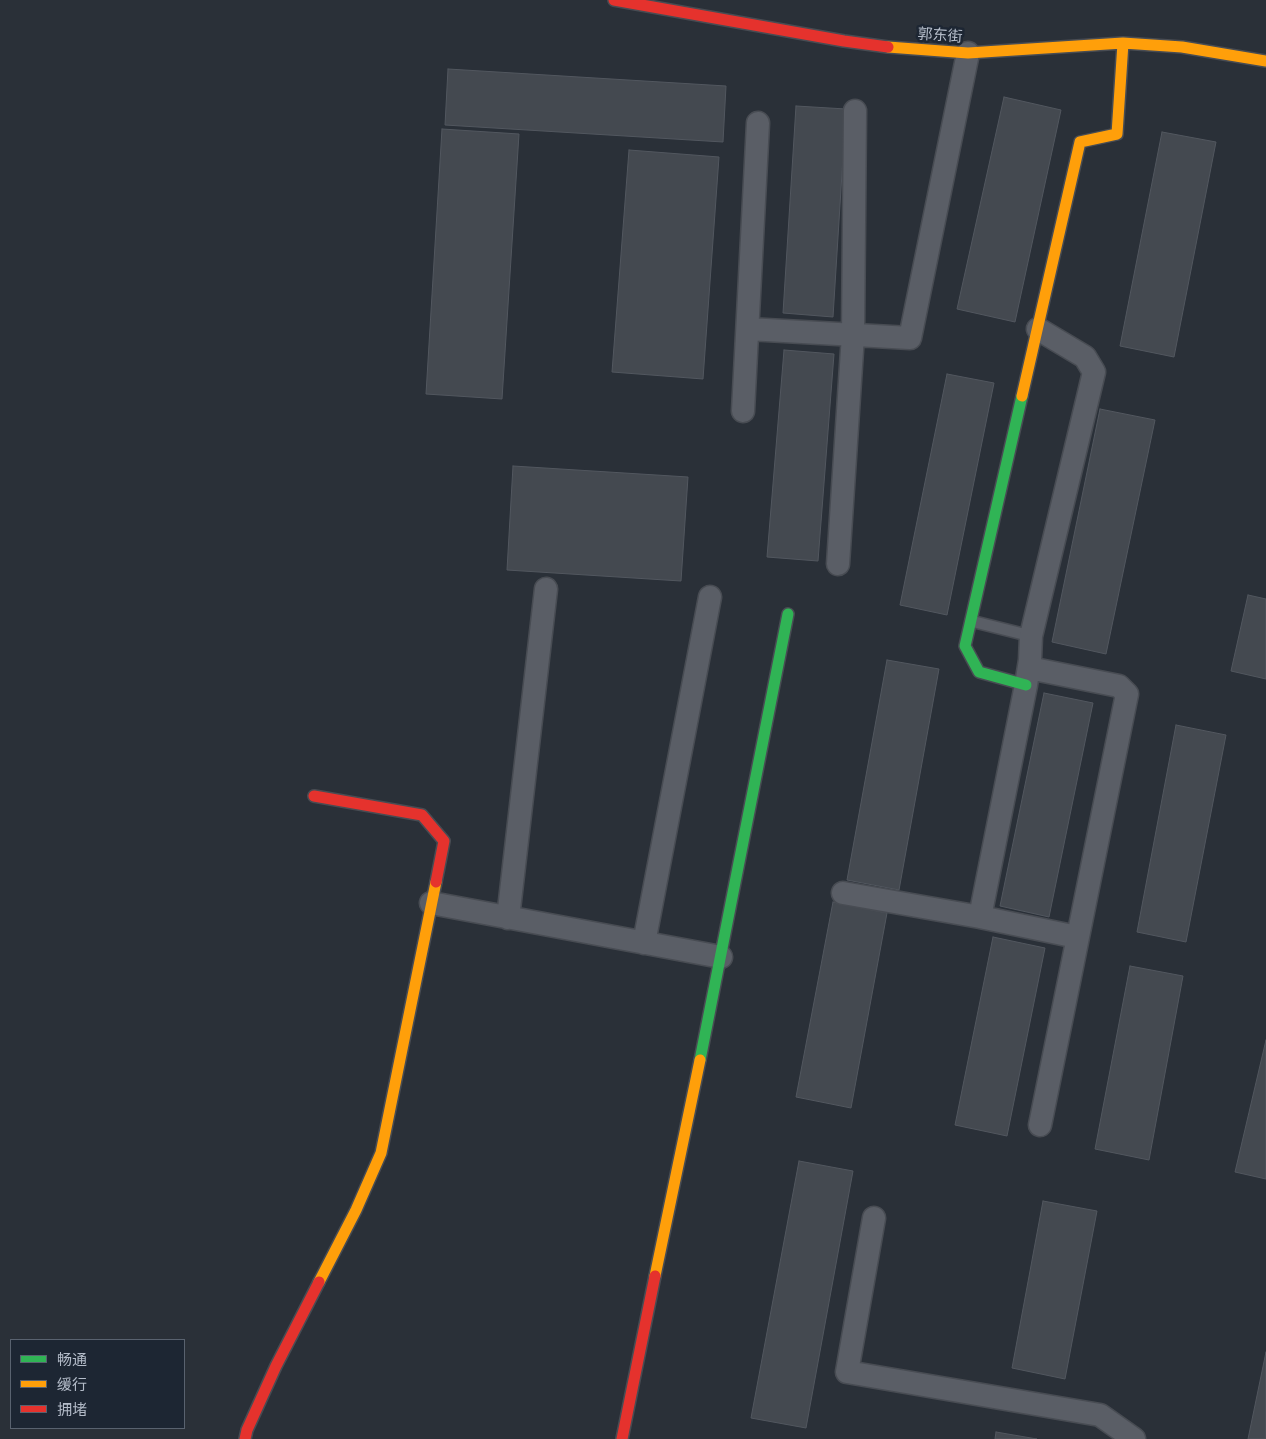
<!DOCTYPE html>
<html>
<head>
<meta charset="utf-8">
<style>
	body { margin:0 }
	#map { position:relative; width:1266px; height:1439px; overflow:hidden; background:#2a3038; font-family:Helvetica,"Noto Sans SC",sans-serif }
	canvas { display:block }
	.legend { position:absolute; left:10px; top:1339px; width:175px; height:90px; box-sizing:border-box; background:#1d2633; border:1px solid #59626f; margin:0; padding:6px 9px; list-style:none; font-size:15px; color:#b4bcc9 }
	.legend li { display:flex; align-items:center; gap:10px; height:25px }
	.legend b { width:25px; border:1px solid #59626f }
</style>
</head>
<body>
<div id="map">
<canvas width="1266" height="1439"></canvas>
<ul class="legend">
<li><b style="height:6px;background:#30b455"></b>畅通</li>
<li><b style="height:6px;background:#ff9f0a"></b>缓行</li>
<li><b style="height:6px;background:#e5322d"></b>拥堵</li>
</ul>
</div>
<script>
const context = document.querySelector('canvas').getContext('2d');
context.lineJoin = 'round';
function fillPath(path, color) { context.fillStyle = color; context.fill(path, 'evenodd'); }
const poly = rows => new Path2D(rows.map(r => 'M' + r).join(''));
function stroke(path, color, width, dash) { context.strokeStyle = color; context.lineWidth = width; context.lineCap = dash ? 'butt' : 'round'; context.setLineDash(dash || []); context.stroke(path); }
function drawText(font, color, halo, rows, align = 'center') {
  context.font = font + ' Helvetica,"Noto Sans SC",sans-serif'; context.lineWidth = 5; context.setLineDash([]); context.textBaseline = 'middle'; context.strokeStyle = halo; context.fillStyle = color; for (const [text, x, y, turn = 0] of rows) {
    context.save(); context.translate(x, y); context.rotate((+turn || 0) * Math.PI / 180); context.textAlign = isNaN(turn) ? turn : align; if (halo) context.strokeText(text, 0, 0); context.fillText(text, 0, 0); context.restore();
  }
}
const building = poly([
	[448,69,726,86,723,142,445,125,448,69],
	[1004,97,1061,110,1015,322,957,309,1004,97],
	[796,106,846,109,833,317,783,313,796,106],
	[442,129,519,134,502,399,426,394,442,129],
	[1162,132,1216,142,1174,357,1120,346,1162,132],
	[629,150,719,157,703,379,612,372,629,150],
	[784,350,834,354,818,561,767,557,784,350],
	[947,374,994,383,947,615,900,605,947,374],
	[1100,409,1155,420,1106,654,1052,642,1100,409],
	[513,466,688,477,681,581,507,570,513,466],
	[1248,595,1266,599,1266,679,1231,671,1248,595],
	[887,660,939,669,899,890,847,880,887,660],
	[1044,693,1093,703,1049,917,1000,906,1044,693],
	[1176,725,1226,735,1186,942,1137,932,1176,725],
	[833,902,887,913,851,1108,796,1097,833,902],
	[993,937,1045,948,1007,1136,955,1125,993,937],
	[1130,966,1183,976,1149,1160,1095,1149,1130,966],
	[1266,1040,1266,1179,1235,1172,1266,1040],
	[799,1161,853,1171,806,1428,751,1418,799,1161],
	[1043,1201,1097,1211,1065,1379,1012,1368,1043,1201],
	[1266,1352,1266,1439,1248,1439,1266,1352],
	[996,1432,1037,1439,995,1439,996,1432]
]);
const lane = poly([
	[971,621,1031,636]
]);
const street = poly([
	[748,329,910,338,968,53],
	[743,411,758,123],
	[838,564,853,335,855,111],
	[1029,668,1119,686,1127,694,1040,1125],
	[843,893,980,917,1077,937],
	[431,903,721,957],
	[980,917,1026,685,1030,660,1031,636,1094,372,1085,357,1038,329],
	[508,918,546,589],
	[644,943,710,597],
	[874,1218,847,1372,1100,1415,1134,1439]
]);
const fast = poly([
	[1022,396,965,646,979,672,1026,685],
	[700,1060,788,614]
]);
const slow = poly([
	[888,47,968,53,1123,43,1182,47,1266,61],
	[1022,396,1080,142,1117,134,1123,43],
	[655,1276,700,1060],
	[319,1282,356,1210,381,1153,436,882]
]);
const jam = poly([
	[614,0,844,41,888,47],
	[314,796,422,815,444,841,436,882],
	[245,1439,247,1430,276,1366,319,1282],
	[622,1439,655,1276]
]);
const streetNames = [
	["郭东街",940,36,4]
];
fillPath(building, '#444950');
stroke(building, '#52575f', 1);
stroke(lane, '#484c53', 14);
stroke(street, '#484c53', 25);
stroke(fast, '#484c53', 14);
stroke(slow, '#484c53', 14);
stroke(jam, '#484c53', 14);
stroke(lane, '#5a5e66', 11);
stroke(street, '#5a5e66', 22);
stroke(fast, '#30b455', 11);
stroke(slow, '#ff9f0a', 11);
stroke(jam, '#e5322d', 11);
drawText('15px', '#b4bcc9', '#1d2633', streetNames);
</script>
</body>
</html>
